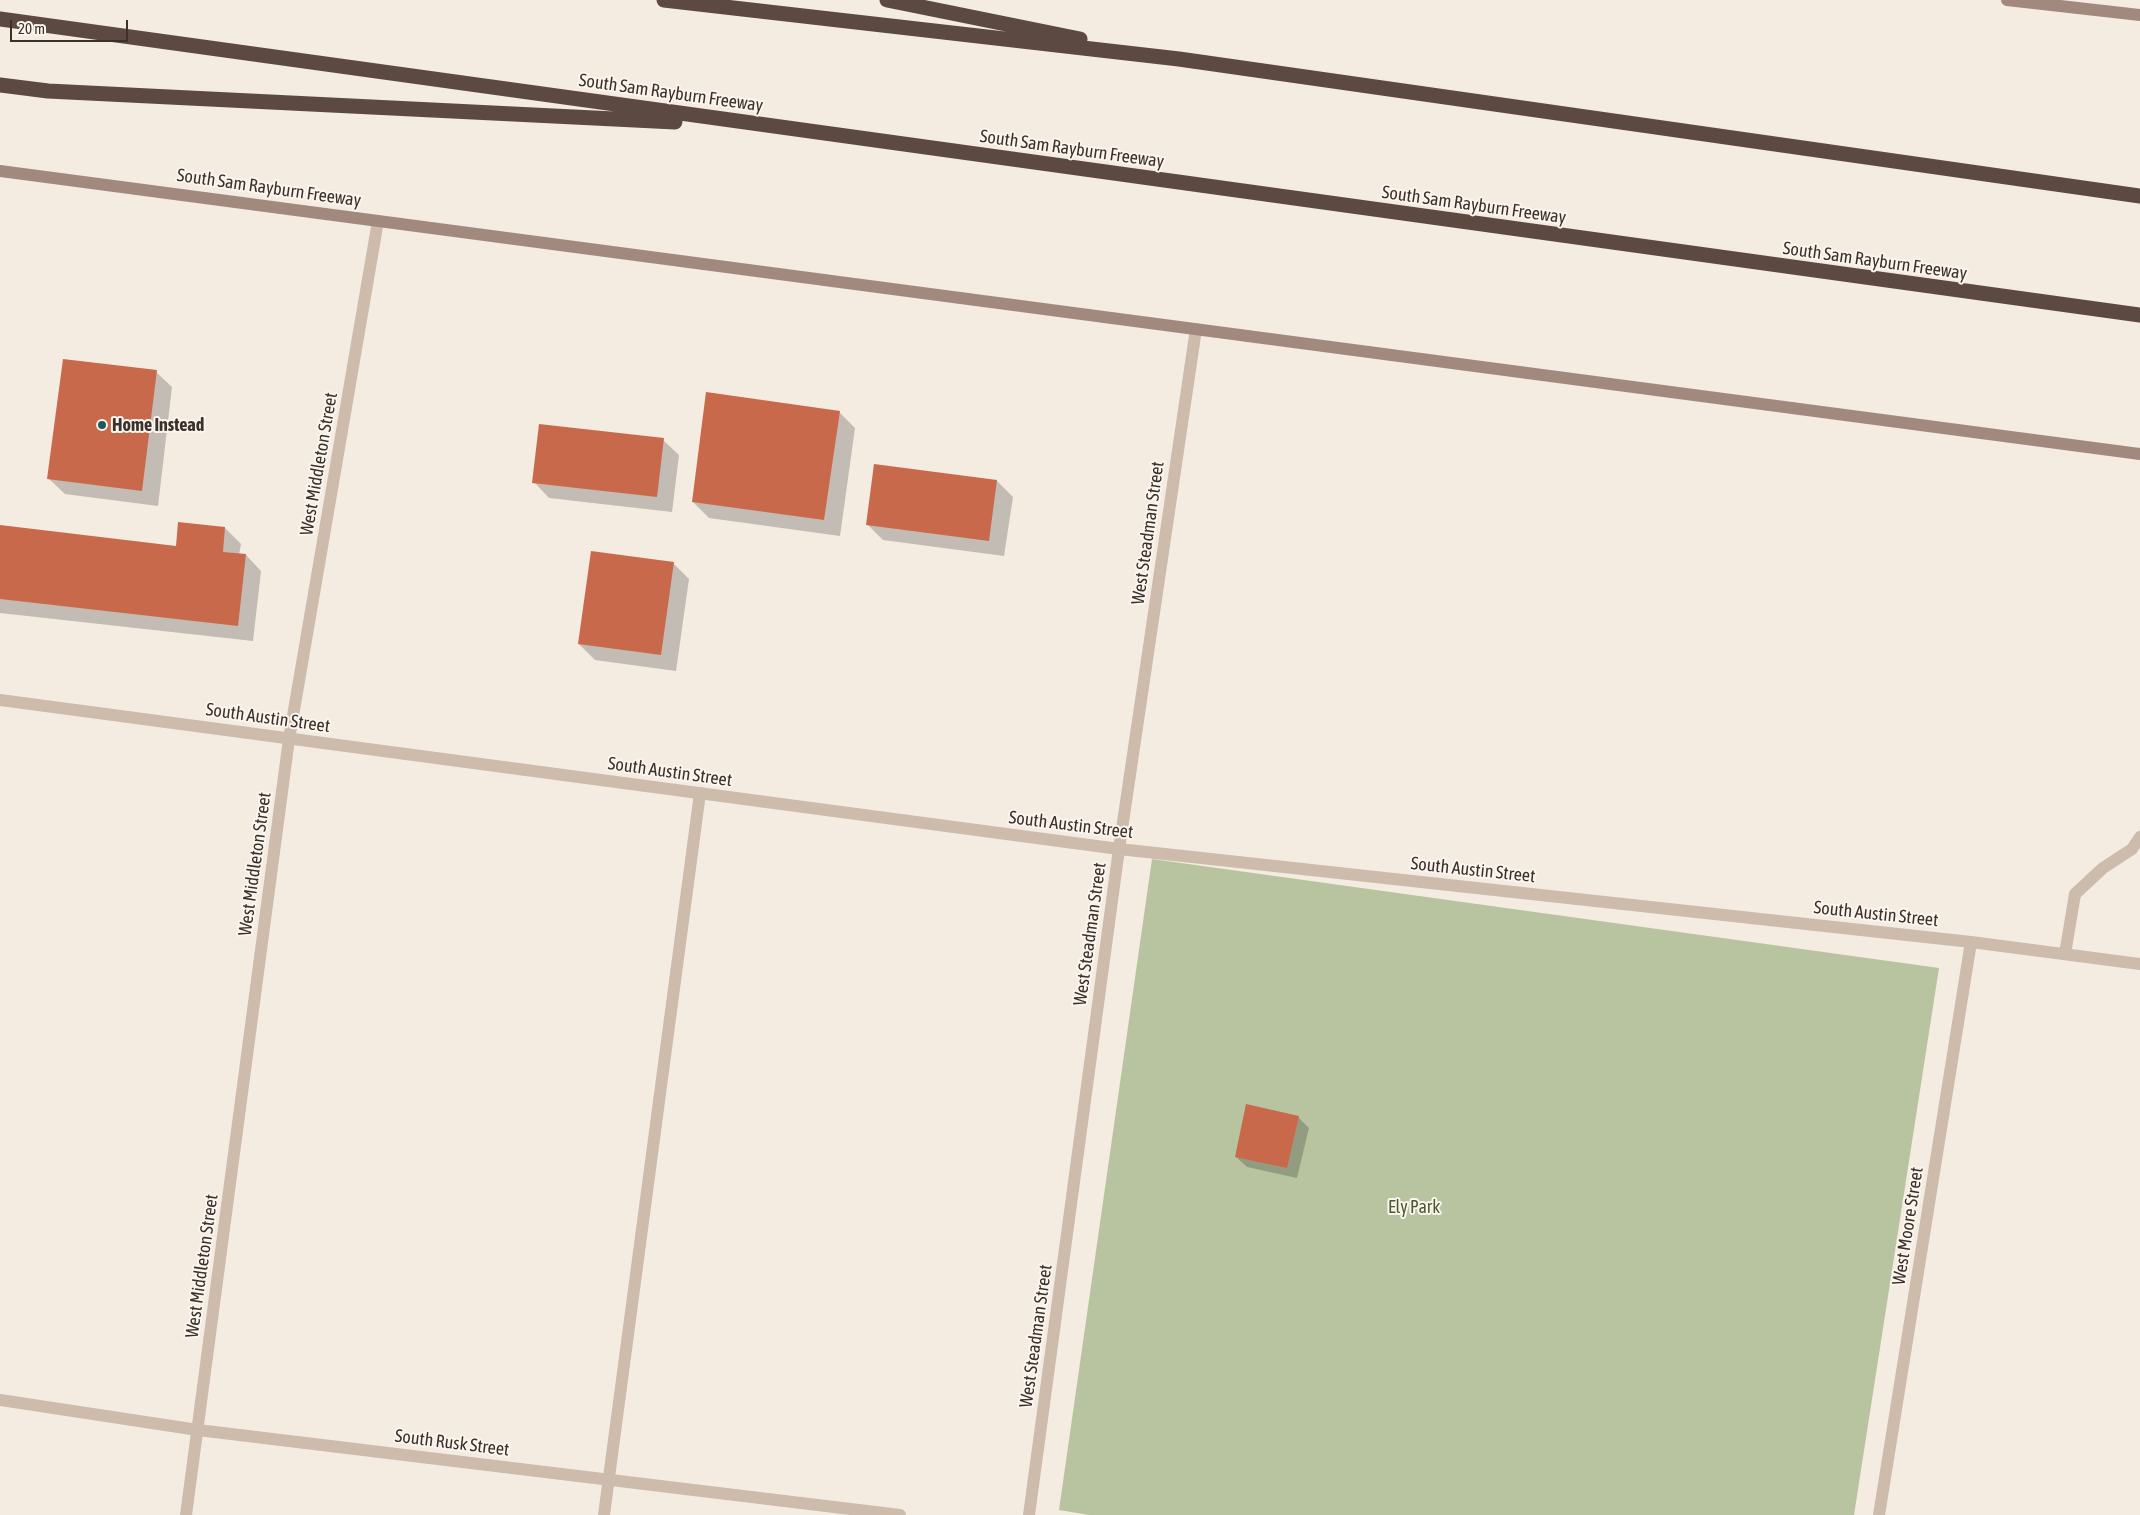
<!DOCTYPE html>
<html>
<head>
<meta charset="utf-8">
<style>
	body { margin:0 }
	#map { position:relative; width:2140px; height:1515px; overflow:hidden; background:#f4ebe1; font-family:"Asap Condensed",sans-serif }
	canvas { display:block }
	.scale { position:absolute; left:10px; top:20px; width:118px; height:22px; box-sizing:border-box; border:2px solid #3b302b; border-top:0; padding-left:6px; font-size:15px; line-height:18px; white-space:nowrap; color:#3b302b; -webkit-text-stroke:4px #fbf5ee; paint-order:stroke }
</style>
</head>
<body>
<div id="map">
<canvas width="2140" height="1515"></canvas>
<div class="scale">20 m</div>
</div>
<script>
const context = document.querySelector('canvas').getContext('2d');
context.lineJoin = 'round';
function fillPath(path, color) { context.fillStyle = color; context.fill(path, 'evenodd'); }
const poly = rows => new Path2D(rows.map(r => 'M' + r).join(''));
function stroke(path, color, width, dash) { context.strokeStyle = color; context.lineWidth = width; context.lineCap = dash ? 'butt' : 'round'; context.setLineDash(dash || []); context.stroke(path); }
function drawText(font, color, halo, rows, align = 'center') {
  context.font = font + ' "Asap Condensed",sans-serif'; context.lineWidth = 4; context.setLineDash([]); context.textBaseline = 'middle'; context.strokeStyle = halo; context.fillStyle = color; for (const [text, x, y, turn = 0] of rows) {
    context.save(); context.translate(x, y); context.rotate((+turn || 0) * Math.PI / 180); context.textAlign = isNaN(turn) ? turn : align; if (halo) context.strokeText(text, 0, 0); context.fillText(text, 0, 0); context.restore();
  }
}
const green = poly([
	[1152,859,1939,968,1854,1515,1089,1515,1059,1510]
]);
const shadow = poly([
	[156,372,172,387,158,506,65,494,49,479],
	[839,412,855,428,840,536,709,518,693,502],
	[663,440,679,455,672,512,549,498,534,482],
	[997,481,1013,497,1004,556,883,540,868,525],
	[0,527,177,547,225,528,241,544,239,555,246,555,261,571,253,641,0,613],
	[673,563,689,579,676,671,595,660,579,644],
	[1298,1117,1309,1128,1297,1178,1247,1167,1236,1157]
]);
const building = poly([
	[63,359,157,370,142,491,47,479],
	[706,392,840,411,824,520,692,502],
	[539,424,664,438,657,497,532,483],
	[874,464,997,480,989,541,866,525],
	[178,522,225,527,223,552,246,554,238,626,0,599,0,525,176,546],
	[591,551,674,562,661,655,578,644],
	[1246,1104,1299,1116,1287,1168,1235,1157]
]);
const service = poly([
	[2065,954,2075,894,2103,868,2132,849,2140,837],
	[604,1515,700,793]
]);
const minor = poly([
	[0,700,1119,849,1971,942,2140,964],
	[0,1400,198,1430,900,1515],
	[186,1515,289,739,378,221],
	[1029,1515,1119,849,1196,329],
	[1879,1515,1971,942]
]);
const secondary = poly([
	[2007,0,2140,15],
	[0,171,2140,454]
]);
const motorway = poly([
	[664,0,1179,59,2140,196],
	[887,0,1080,39],
	[0,19,2140,315],
	[0,85,48,91,675,122]
]);
const markers = [
	[102,425,5,"#1f5a5e"]
];
const streetNames = [
	["South Sam Rayburn Freeway",671,93,8],
	["South Sam Rayburn Freeway",1072,149,8],
	["South Sam Rayburn Freeway",269,188,8],
	["South Sam Rayburn Freeway",1474,205,8],
	["South Sam Rayburn Freeway",1875,261,8],
	["West Middleton Street",319,464,-80],
	["West Steadman Street",1148,533,-82],
	["South Austin Street",268,718,8],
	["South Austin Street",670,772,8],
	["South Austin Street",1071,825,7],
	["West Middleton Street",255,864,-82],
	["South Austin Street",1473,870,6],
	["South Austin Street",1876,914,6],
	["West Steadman Street",1090,934,-82],
	["West Moore Street",1908,1226,-81],
	["West Middleton Street",202,1266,-82],
	["West Steadman Street",1036,1336,-82],
	["South Rusk Street",452,1443,7]
];
const poiNames = [
	["Home Instead",112,425]
];
const parkNames = [
	["Ely Park",1414,1207]
];
fillPath(green, '#b8c4a0');
fillPath(shadow, '#0003');
fillPath(building, '#c8694b');
stroke(service, '#cdbbac', 12);
stroke(minor, '#cdbbac', 12);
stroke(secondary, '#a18a7d', 12);
stroke(motorway, '#5c4a42', 15);
for (const [x, y, r, color] of markers) { const dot = new Path2D(); dot.arc(x, y, r, 0, 2 * Math.PI); context.fillStyle = color; context.fill(dot); stroke(dot, '#fbf5ee', 2); }
drawText('18px', '#3b302b', '#fbf5ee', streetNames);
drawText('bold 18px', '#3b302b', '#fbf5ee', poiNames, 'left');
drawText('18px', '#4a5a2e', '#fbf5ee', parkNames);
</script>
</body>
</html>
